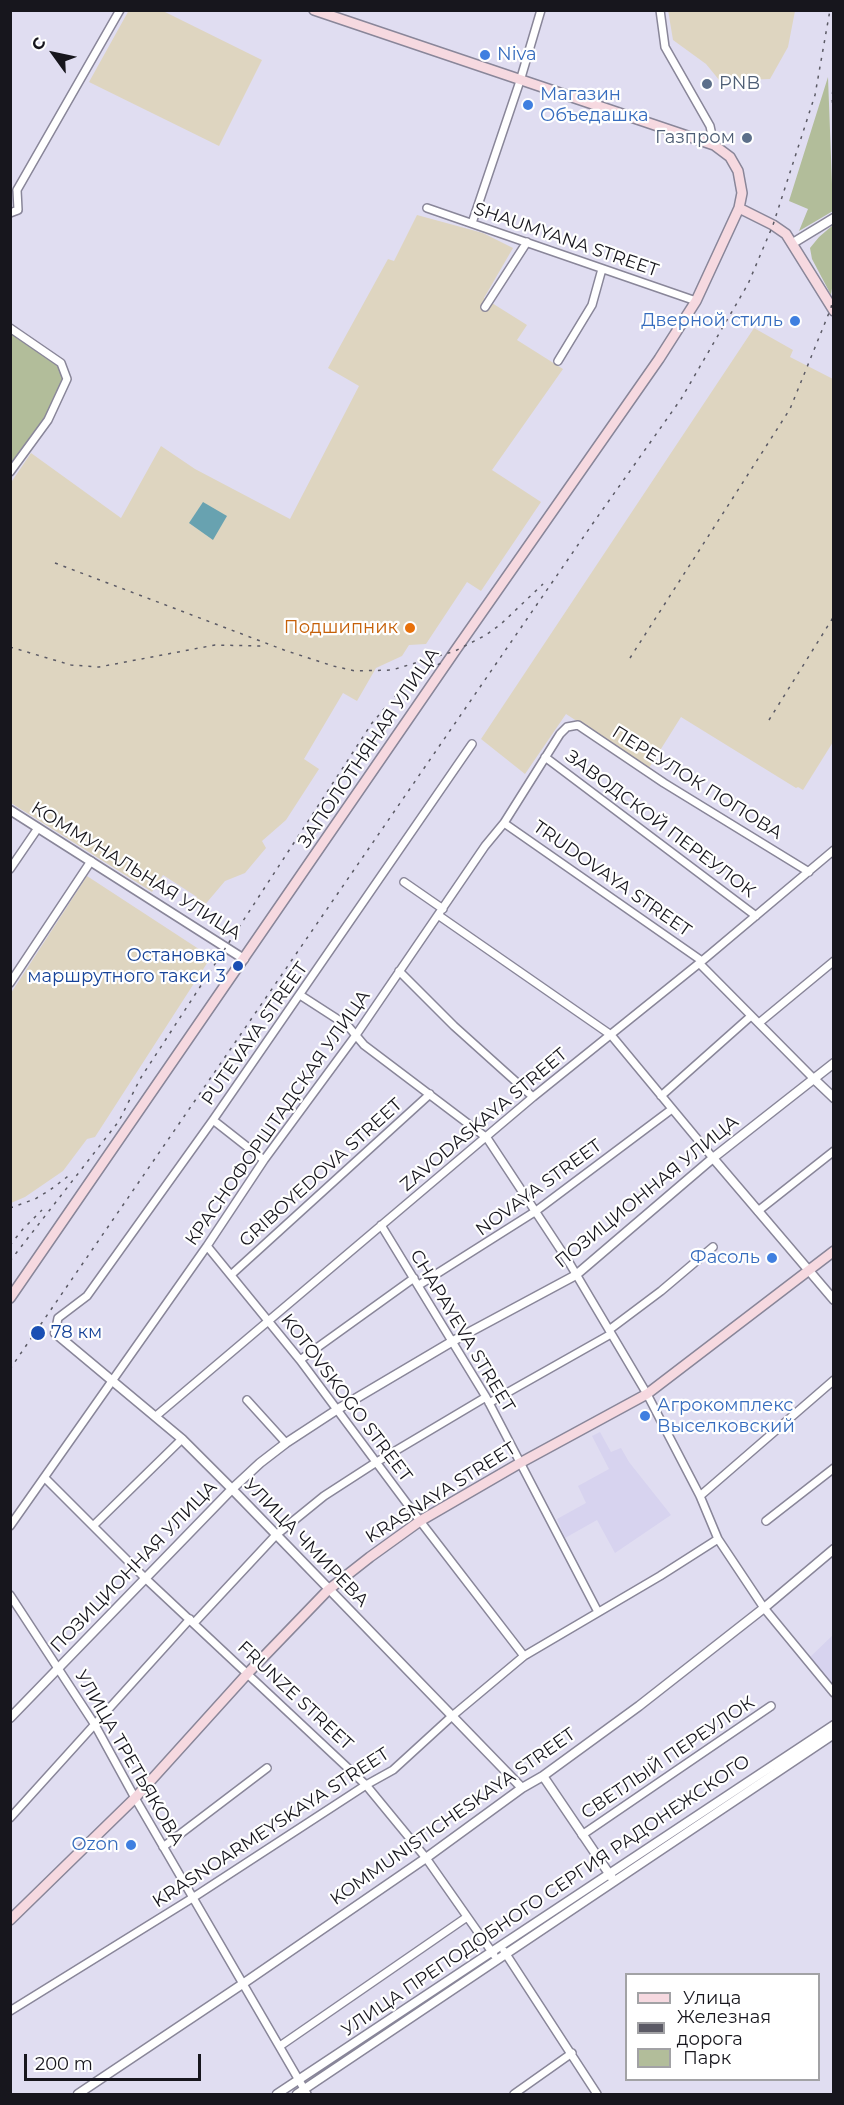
<!DOCTYPE html>
<html>
<head>
<meta charset="utf-8">
<style>
	body { margin:0 }
	#map { position:relative; width:844px; height:2105px; overflow:hidden; background:#e0ddf1; font-family:Montserrat,sans-serif }
	canvas { display:block }
	.frame { position:absolute; inset:0; border:12px solid #17161d; pointer-events:none }
	.legend { position:absolute; left:625px; top:1973px; width:195px; height:108px; box-sizing:border-box; background:#fff; border:2px solid #a2a2a5; margin:0; padding:8px 10px; list-style:none; font-size:18px; color:#17161d }
	.legend li { display:flex; align-items:center; gap:12px; height:30px }
	.legend b { width:30px; border:2px solid #a2a2a5 }
	.north { position:absolute; left:24px; top:24px; width:60px; height:60px; -webkit-text-stroke:4px #fff; paint-order:stroke; rotate:303deg; font-size:16px; font-weight:700; line-height:24px; text-align:center; color:#17161d }
	.north::after { content:''; display:block; margin:auto; width:21px; height:27px; background:#17161d; clip-path:polygon(50% 0,100% 100%,50% 72%,0 100%) }
	.scale { position:absolute; left:24px; top:2054px; width:177px; height:27px; box-sizing:border-box; border:3px solid #17161d; border-top:0; padding-left:8px; font-size:18px; line-height:21px; white-space:nowrap; color:#17161d; -webkit-text-stroke:4px #fff; paint-order:stroke }
</style>
</head>
<body>
<div id="map">
<canvas width="844" height="2105"></canvas>
<div class="frame"></div>
<ul class="legend">
<li><b style="height:8px;background:#f6d9e0"></b>Улица</li>
<li><b style="height:8px;background:#5b5a65"></b>Железная дорога</li>
<li><b style="height:16px;background:#b2bd9a"></b>Парк</li>
</ul>
<div class="north">С</div>
<div class="scale">200 m</div>
</div>
<script>
const context = document.querySelector('canvas').getContext('2d');
context.lineJoin = 'round';
function fillPath(path, color) { context.fillStyle = color; context.fill(path, 'evenodd'); }
const poly = rows => new Path2D(rows.map(r => 'M' + r).join(''));
function stroke(path, color, width, dash) { context.strokeStyle = color; context.lineWidth = width; context.lineCap = dash ? 'butt' : 'round'; context.setLineDash(dash || []); context.stroke(path); }
function drawText(font, color, halo, rows, align = 'center') {
  context.font = font + ' Montserrat,sans-serif'; context.lineWidth = 4.5; context.setLineDash([]); context.textBaseline = 'middle'; context.strokeStyle = halo; context.fillStyle = color; for (const [text, x, y, turn = 0] of rows) {
    context.save(); context.translate(x, y); context.rotate((+turn || 0) * Math.PI / 180); context.textAlign = isNaN(turn) ? turn : align; if (halo) context.strokeText(text, 0, 0); context.fillText(text, 0, 0); context.restore();
  }
}
const industrial = poly([
	[129,10,163,11,262,60,219,146,89,82],
	[668,10,795,10,795,11,788,47,770,79,720,81,706,64,673,40],
	[417,215,483,233,513,248,484,298,527,325,517,340,563,369,492,470,541,502,481,591,467,582,426,644,409,645,402,656,376,668,357,701,343,693,304,759,319,769,286,820,262,841,266,848,245,873,225,881,203,907,196,900,197,897,163,875,152,892,11,803,10,484,31,453,121,518,161,446,195,469,290,519,359,386,328,368,388,259,394,261],
	[754,328,793,350,790,357,833,379,833,742,803,790,798,787,796,788,681,717,649,768,566,714,525,774,481,739],
	[87,876,211,957,95,1137,87,1139,63,1171,25,1197,11,1203,11,993]
]);
const built = poly([
	[600,1432,611,1452,621,1448,629,1462,671,1515,615,1553,597,1520,565,1538,557,1519,586,1503,578,1486,609,1469,592,1436],
	[833,1635,833,1689,809,1658]
]);
const green = poly([
	[828,77,833,211,799,231,808,209,789,201],
	[833,225,834,275,831,295,812,259,810,248,819,237],
	[11,329,61,363,67,379,48,420,11,470]
]);
const water = poly([
	[203,502,227,516,213,540,189,523]
]);
const minor = poly([
	[660,10,665,47,710,126,714,145],
	[17,190,120,10],
	[427,208,696,301],
	[10,213,18,210,17,190],
	[472,223,520,81,541,10],
	[485,307,527,242],
	[10,328,61,363,67,379,48,420,10,472],
	[558,361,592,305,602,269],
	[545,757,756,916],
	[504,823,702,961],
	[10,869,38,828],
	[404,882,443,909],
	[438,915,611,1035,713,1158],
	[699,963,814,1079],
	[399,971,454,1026,533,1097],
	[10,983,91,861],
	[300,995,348,1026,364,1045,487,1138,570,1264,647,1394,700,1496,718,1539,764,1608,834,1693],
	[759,1023,834,961],
	[661,1096,751,1016],
	[213,1120,264,1160],
	[758,1211,834,1151],
	[381,1225,486,1397,598,1612],
	[207,1246,300,1360,420,1521,524,1656],
	[232,1274,430,1094],
	[419,1285,536,1211,672,1109],
	[609,1330,661,1291,713,1247],
	[55,1333,58,1318,87,1296,213,1120,472,744],
	[300,1360,414,1278],
	[247,1400,286,1443],
	[489,1403,611,1334],
	[156,1416,533,1097,702,961,834,850],
	[45,1478,146,1579,366,1785,426,1858,494,1955],
	[700,1496,834,1380],
	[766,1521,834,1468],
	[10,1526,207,1246,264,1160,356,1035,485,846,504,823,560,734,567,727,578,725,664,783,809,872],
	[93,1526,182,1439],
	[10,1595,95,1725,135,1798,307,2094],
	[194,1623,276,1535,324,1496,375,1463,486,1397],
	[10,1818,190,1619],
	[582,1835,771,1706],
	[163,1847,267,1768],
	[504,1951,597,2094],
	[10,2011,194,1897,366,1785,393,1770,451,1717,524,1656,660,1576,718,1539],
	[280,2046,467,1917],
	[514,2094,572,2053]
]);
const tertiary = poly([
	[793,243,834,218],
	[10,810,244,959],
	[814,1079,834,1098],
	[713,1158,834,1300],
	[55,1333,182,1439,232,1489,522,1788],
	[10,1718,232,1489,260,1463,286,1443,338,1409,453,1341,576,1275,713,1158,834,1063],
	[543,1776,612,1878],
	[78,2094,244,1983,426,1858,522,1788,543,1776,639,1706,764,1608,834,1549],
	[277,2094,834,1725],
	[297,2094,834,1734]
]);
const secondary = poly([
	[739,208,773,225,786,234,834,311],
	[10,1298,455,651,659,359,696,301,739,208,742,193,738,171,730,157,714,145,314,10],
	[10,1920,135,1798,248,1673,328,1590,370,1557,420,1521,520,1463,647,1394,834,1251]
]);
const rail = poly([
	[834,82,832,97,834,117],
	[55,563,284,650,333,666,355,671,392,670,455,651,486,635,501,624,543,584],
	[10,647,71,665,99,667,215,645,263,646],
	[630,658,790,409,831,308,834,292],
	[769,720,834,616],
	[10,1208,35,1199,50,1190,71,1174],
	[10,1245,23,1229,42,1210],
	[10,1261,119,1121,140,1079,372,723,397,694,424,672,445,661],
	[10,1369,591,526,681,399,748,284,773,225,815,95,830,10]
]);
const markers = [
	[485,55,6,"#3f7fe0"],
	[707,84,6,"#5c6f8a"],
	[528,105,6,"#3f7fe0"],
	[747,138,6,"#5c6f8a"],
	[795,321,6,"#3f7fe0"],
	[410,628,6,"#e8710a"],
	[238,966,6,"#1a4fb4"],
	[772,1258,6,"#3f7fe0"],
	[38,1333,8,"#1a4fb4"],
	[645,1416,6,"#3f7fe0"],
	[131,1845,6,"#3f7fe0"]
];
const shopNames = [
	["Niva",497,55],
	["Магазин",540,95],
	["Объедашка",540,116],
	["Дверной стиль",783,321,"right"],
	["Фасоль",760,1258,"right"],
	["Агрокомплекс",657,1406],
	["Выселковский",657,1427],
	["Ozon",119,1845,"right"]
];
const serviceNames = [
	["PNB",719,84],
	["Газпром",735,138,"right"]
];
const streetNames = [
	["SHAUMYANA STREET",566,240,19],
	["ЗАПОЛОТНЯНАЯ УЛИЦА",369,748,-56],
	["ПЕРЕУЛОК ПОПОВА",697,783,32],
	["ЗАВОДСКОЙ ПЕРЕУЛОК",660,824,37],
	["КОММУНАЛЬНАЯ УЛИЦА",136,871,32],
	["TRUDOVAYA STREET",612,879,35],
	["PUTEVAYA STREET",255,1034,-55],
	["КРАСНОФОРШТАДСКАЯ УЛИЦА",278,1118,-55],
	["ZAVODASKAYA STREET",484,1120,-40],
	["GRIBOYEDOVA STREET",321,1173,-42],
	["NOVAYA STREET",539,1188,-36],
	["ПОЗИЦИОННАЯ УЛИЦА",647,1192,-39],
	["CHAPAYEVA STREET",462,1331,59],
	["KOTOVSKOGO STREET",346,1398,53],
	["KRASNAYA STREET",441,1493,-32],
	["УЛИЦА ЧМИРЕВА",306,1543,46],
	["ПОЗИЦИОННАЯ УЛИЦА",134,1567,-46],
	["FRUNZE STREET",295,1696,43],
	["УЛИЦА ТРЕТЬЯКОВА",129,1758,60],
	["СВЕТЛЫЙ ПЕРЕУЛОК",668,1758,-34],
	["KOMMUNISTICHESKAYA STREET",453,1817,-35],
	["KRASNOARMEYSKAYA STREET",271,1828,-33],
	["УЛИЦА ПРЕПОДОБНОГО СЕРГИЯ РАДОНЕЖСКОГО",546,1896,-34]
];
const foodNames = [
	["Подшипник",398,628]
];
const transitNames = [
	["Остановка",226,956],
	["маршрутного такси 3",226,977],
	["78 км",51,1333,"left"]
];
fillPath(industrial, '#ded5c0');
fillPath(built, '#d7d3ef');
fillPath(green, '#b2bd9a');
fillPath(water, '#68a2b0');
stroke(minor, '#898699', 10);
stroke(tertiary, '#898699', 11);
stroke(secondary, '#898699', 12);
stroke(minor, '#fff', 7);
stroke(tertiary, '#fff', 8);
stroke(secondary, '#f6d9e0', 9);
stroke(rail, '#5b5a65', 1.5, [3, 6]);
for (const [x, y, r, color] of markers) { const dot = new Path2D(); dot.arc(x, y, r, 0, 2 * Math.PI); context.fillStyle = color; context.fill(dot); stroke(dot, '#fff', 2); }
drawText('18px', '#366cbe', '#fff', shopNames, 'left');
drawText('18px', '#4e5e75', '#fff', serviceNames, 'left');
drawText('18px', '#17161d', '#fff', streetNames);
drawText('18px', '#c56008', '#fff', foodNames, 'right');
drawText('18px', '#164399', '#fff', transitNames, 'right');
</script>
</body>
</html>
